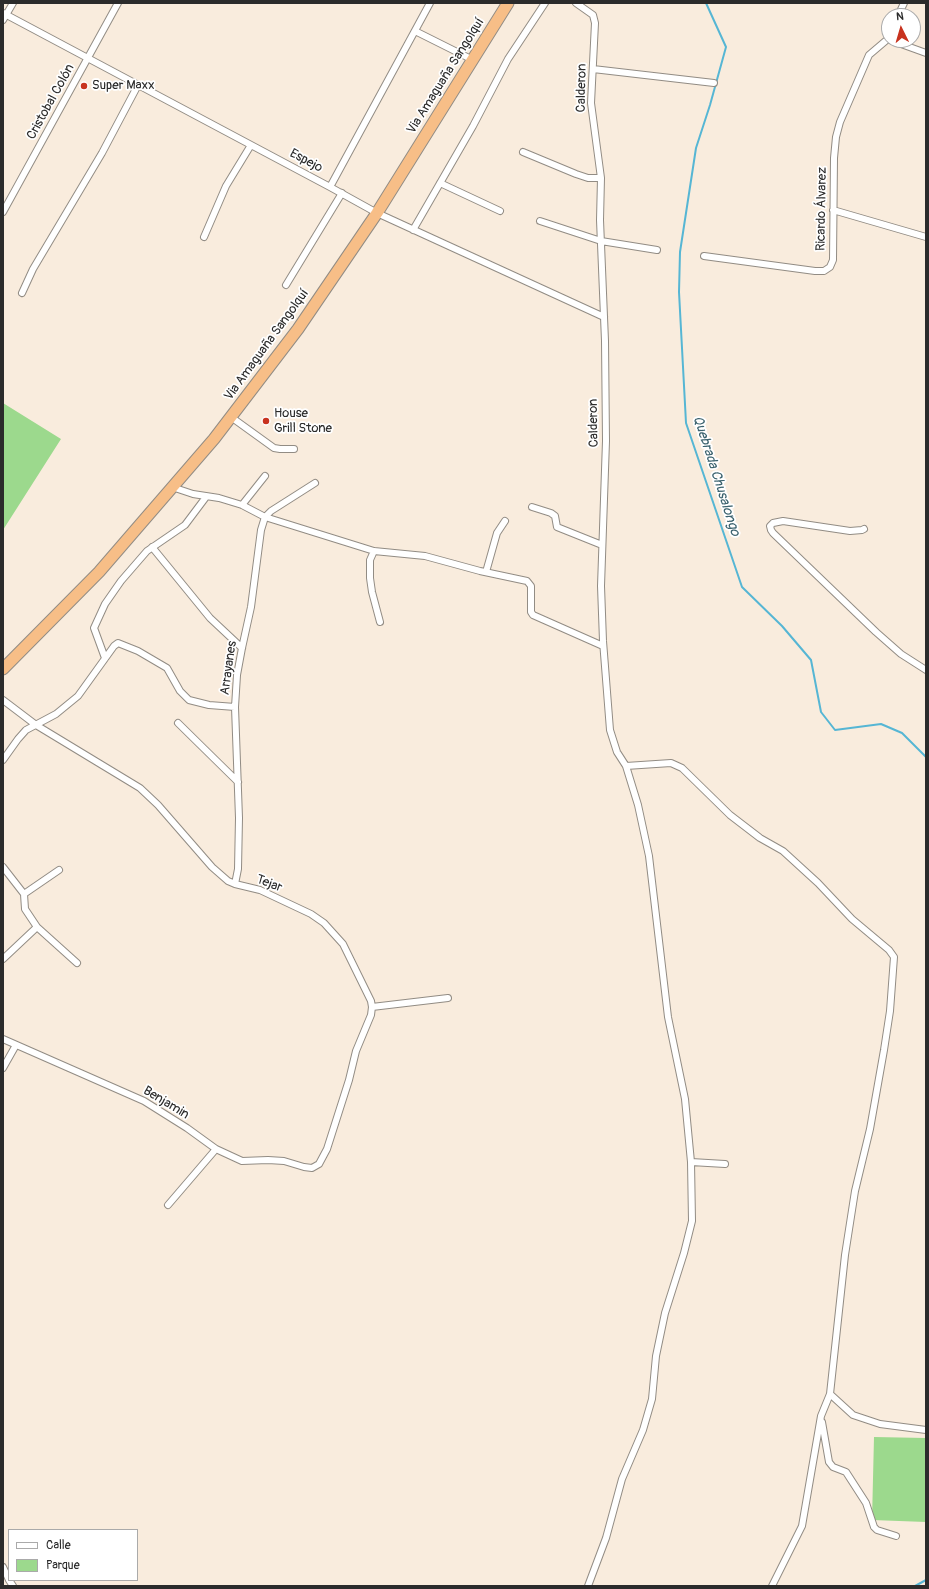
<!DOCTYPE html>
<html>
<head>
<meta charset="utf-8">
<style>
	body { margin:0 }
	#map { position:relative; width:929px; height:1589px; overflow:hidden; background:#f9ecdd; font-family:Pangolin,sans-serif }
	canvas { display:block }
	.frame { position:absolute; inset:0; border:4px solid #2b2b2b; pointer-events:none }
	.legend { position:absolute; left:8px; top:1529px; width:130px; height:52px; box-sizing:border-box; background:#fff; border:1px solid #aaa; margin:0; padding:5px 7px; list-style:none; font-size:12px; color:#2b2b2b }
	.legend li { display:flex; align-items:center; gap:8px; height:20px }
	.legend b { width:20px; border:1px solid #aaa }
	.north { position:absolute; left:881px; top:8px; width:40px; height:40px; box-sizing:border-box; background:#fff; border:1px solid #aaa; border-radius:50%; rotate:355deg; font-size:11px; font-weight:700; line-height:16px; text-align:center; color:#2b2b2b }
	.north::after { content:''; display:block; margin:auto; width:14px; height:18px; background:#c8321e; clip-path:polygon(50% 0,100% 100%,50% 72%,0 100%) }
</style>
</head>
<body>
<div id="map">
<canvas width="929" height="1589"></canvas>
<div class="frame"></div>
<ul class="legend">
<li><b style="height:5px;background:#fff"></b>Calle</li>
<li><b style="height:11px;background:#9cd98d"></b>Parque</li>
</ul>
<div class="north">N</div>
</div>
<script>
const context = document.querySelector('canvas').getContext('2d');
context.lineJoin = 'round';
function fillPath(path, color) { context.fillStyle = color; context.fill(path, 'evenodd'); }
const poly = rows => new Path2D(rows.map(r => 'M' + r).join(''));
function stroke(path, color, width, dash) { context.strokeStyle = color; context.lineWidth = width; context.lineCap = dash ? 'butt' : 'round'; context.setLineDash(dash || []); context.stroke(path); }
function drawText(font, color, halo, rows, align = 'center') {
  context.font = font + ' Pangolin,sans-serif'; context.lineWidth = 3.5; context.setLineDash([]); context.textBaseline = 'middle'; context.strokeStyle = halo; context.fillStyle = color; for (const [text, x, y, turn = 0] of rows) {
    context.save(); context.translate(x, y); context.rotate((+turn || 0) * Math.PI / 180); context.textAlign = isNaN(turn) ? turn : align; if (halo) context.strokeText(text, 0, 0); context.fillText(text, 0, 0); context.restore();
  }
}
const green = poly([
	[3,403,61,439,3,530],
	[874,1437,926,1438,926,1522,872,1520]
]);
const stream = poly([
	[706,3,726,47,710,105,696,148,680,252,679,292,686,423,742,587,782,626,811,660,821,712,835,730,881,724,902,733,926,757],
	[915,1586,926,1580]
]);
const street = poly([
	[576,3,593,15,595,23,591,103,601,178,600,220,605,341,606,441,601,586,603,641,610,730,617,752,626,766,671,763,682,768,730,815,760,838,783,851,818,883,852,919,889,950,894,957,890,1011,884,1050,870,1129,855,1191,845,1255,830,1394,821,1416,802,1526,772,1586],
	[3,13,330,187,377,213,604,317],
	[898,16,904,3],
	[3,20,13,3],
	[415,31,473,60],
	[890,40,926,53],
	[593,69,714,83],
	[523,152,576,174,588,178,601,178],
	[440,183,500,211],
	[330,187,430,3],
	[833,210,926,237],
	[3,212,118,3],
	[540,221,601,241,657,250],
	[413,230,473,126,508,59,545,3],
	[204,237,226,186,251,145],
	[704,256,815,271,824,271,830,267,833,260,834,158,836,137,840,122,869,55,889,38],
	[286,285,342,193],
	[22,293,33,269,102,153,138,85],
	[231,417,274,448,280,449,294,449],
	[172,487,193,494,219,498,242,505,265,517,374,551,425,556,480,571,527,581,531,586,531,612,533,615,603,646],
	[242,505,265,476],
	[532,507,551,513,555,516,557,527,602,545],
	[864,529,862,530,850,531,783,521,773,523,770,526,771,530,773,533,876,632,901,654,926,670],
	[152,547,210,618,242,648],
	[374,551,370,560,370,578,372,592,380,622],
	[486,572,497,533,505,521],
	[105,658,94,628,105,604,121,581,147,551,185,525,206,497],
	[3,700,36,725,140,788,158,805,212,867,228,881,235,884,260,890,311,914,324,923,343,944,371,1001,372,1007,371,1015,356,1051,349,1080,327,1149,319,1164,312,1168,304,1167,284,1161,268,1160,242,1161,216,1149,187,1128,144,1101,3,1039],
	[178,723,238,782],
	[3,760,18,739,26,730,56,714,78,696,114,646,118,643,138,651,167,668,180,691,189,700,209,705,235,707],
	[3,867,24,894,25,909,37,927,77,963],
	[235,884,238,869,239,818,235,707,237,675,242,648,251,607,261,530,265,517,271,511,315,483],
	[24,894,59,870],
	[3,959,37,927],
	[372,1007,448,998],
	[3,1068,16,1045],
	[691,1162,725,1164],
	[168,1205,216,1149],
	[830,1394,853,1415,880,1424,926,1430],
	[822,1422,829,1462,833,1467,846,1472,866,1503,874,1527,877,1530,896,1536],
	[3,1567,9,1580],
	[9,1580,13,1586],
	[588,1586,606,1538,622,1479,643,1430,652,1399,656,1356,665,1313,684,1253,692,1221,691,1162,685,1099,668,1017,649,856,638,805,626,766]
]);
const highway = poly([
	[3,669,99,572,214,439,298,329,377,213,508,3]
]);
const markers = [
	[84,86,4,"#c8321e"],
	[266,421,4,"#c8321e"]
];
const streetNames = [
	["Via Amaguaña Sangolquí",446,76,-58],
	["Calderon",582,88,-89],
	["Cristobal Colón",51,102,-61],
	["Espejo",306,161,28],
	["Ricardo Álvarez",822,209,-89],
	["Via Amaguaña Sangolquí",267,345,-54],
	["Calderon",594,423,-91],
	["Arrayanes",229,668,-82],
	["Tejar",269,884,21],
	["Benjamin",166,1103,31]
];
const poiNames = [
	["Super Maxx",92,86],
	["House",274,414],
	["Grill Stone",274,429]
];
const waterNames = [
	["Quebrada Chusalongo",716,476,72]
];
fillPath(green, '#9cd98d');
stroke(stream, '#56b6d4', 2);
stroke(street, '#928c84', 8);
stroke(highway, '#928c84', 13);
stroke(street, '#fff', 6);
stroke(highway, '#f7be87', 11);
for (const [x, y, r, color] of markers) { const dot = new Path2D(); dot.arc(x, y, r, 0, 2 * Math.PI); context.fillStyle = color; context.fill(dot); stroke(dot, '#fff', 1.5); }
drawText('13px', '#2b2b2b', '#fff', streetNames);
drawText('13px', '#2b2b2b', '#fff', poiNames, 'left');
drawText('italic 14px', '#3c636f', '#fff', waterNames);
</script>
</body>
</html>
